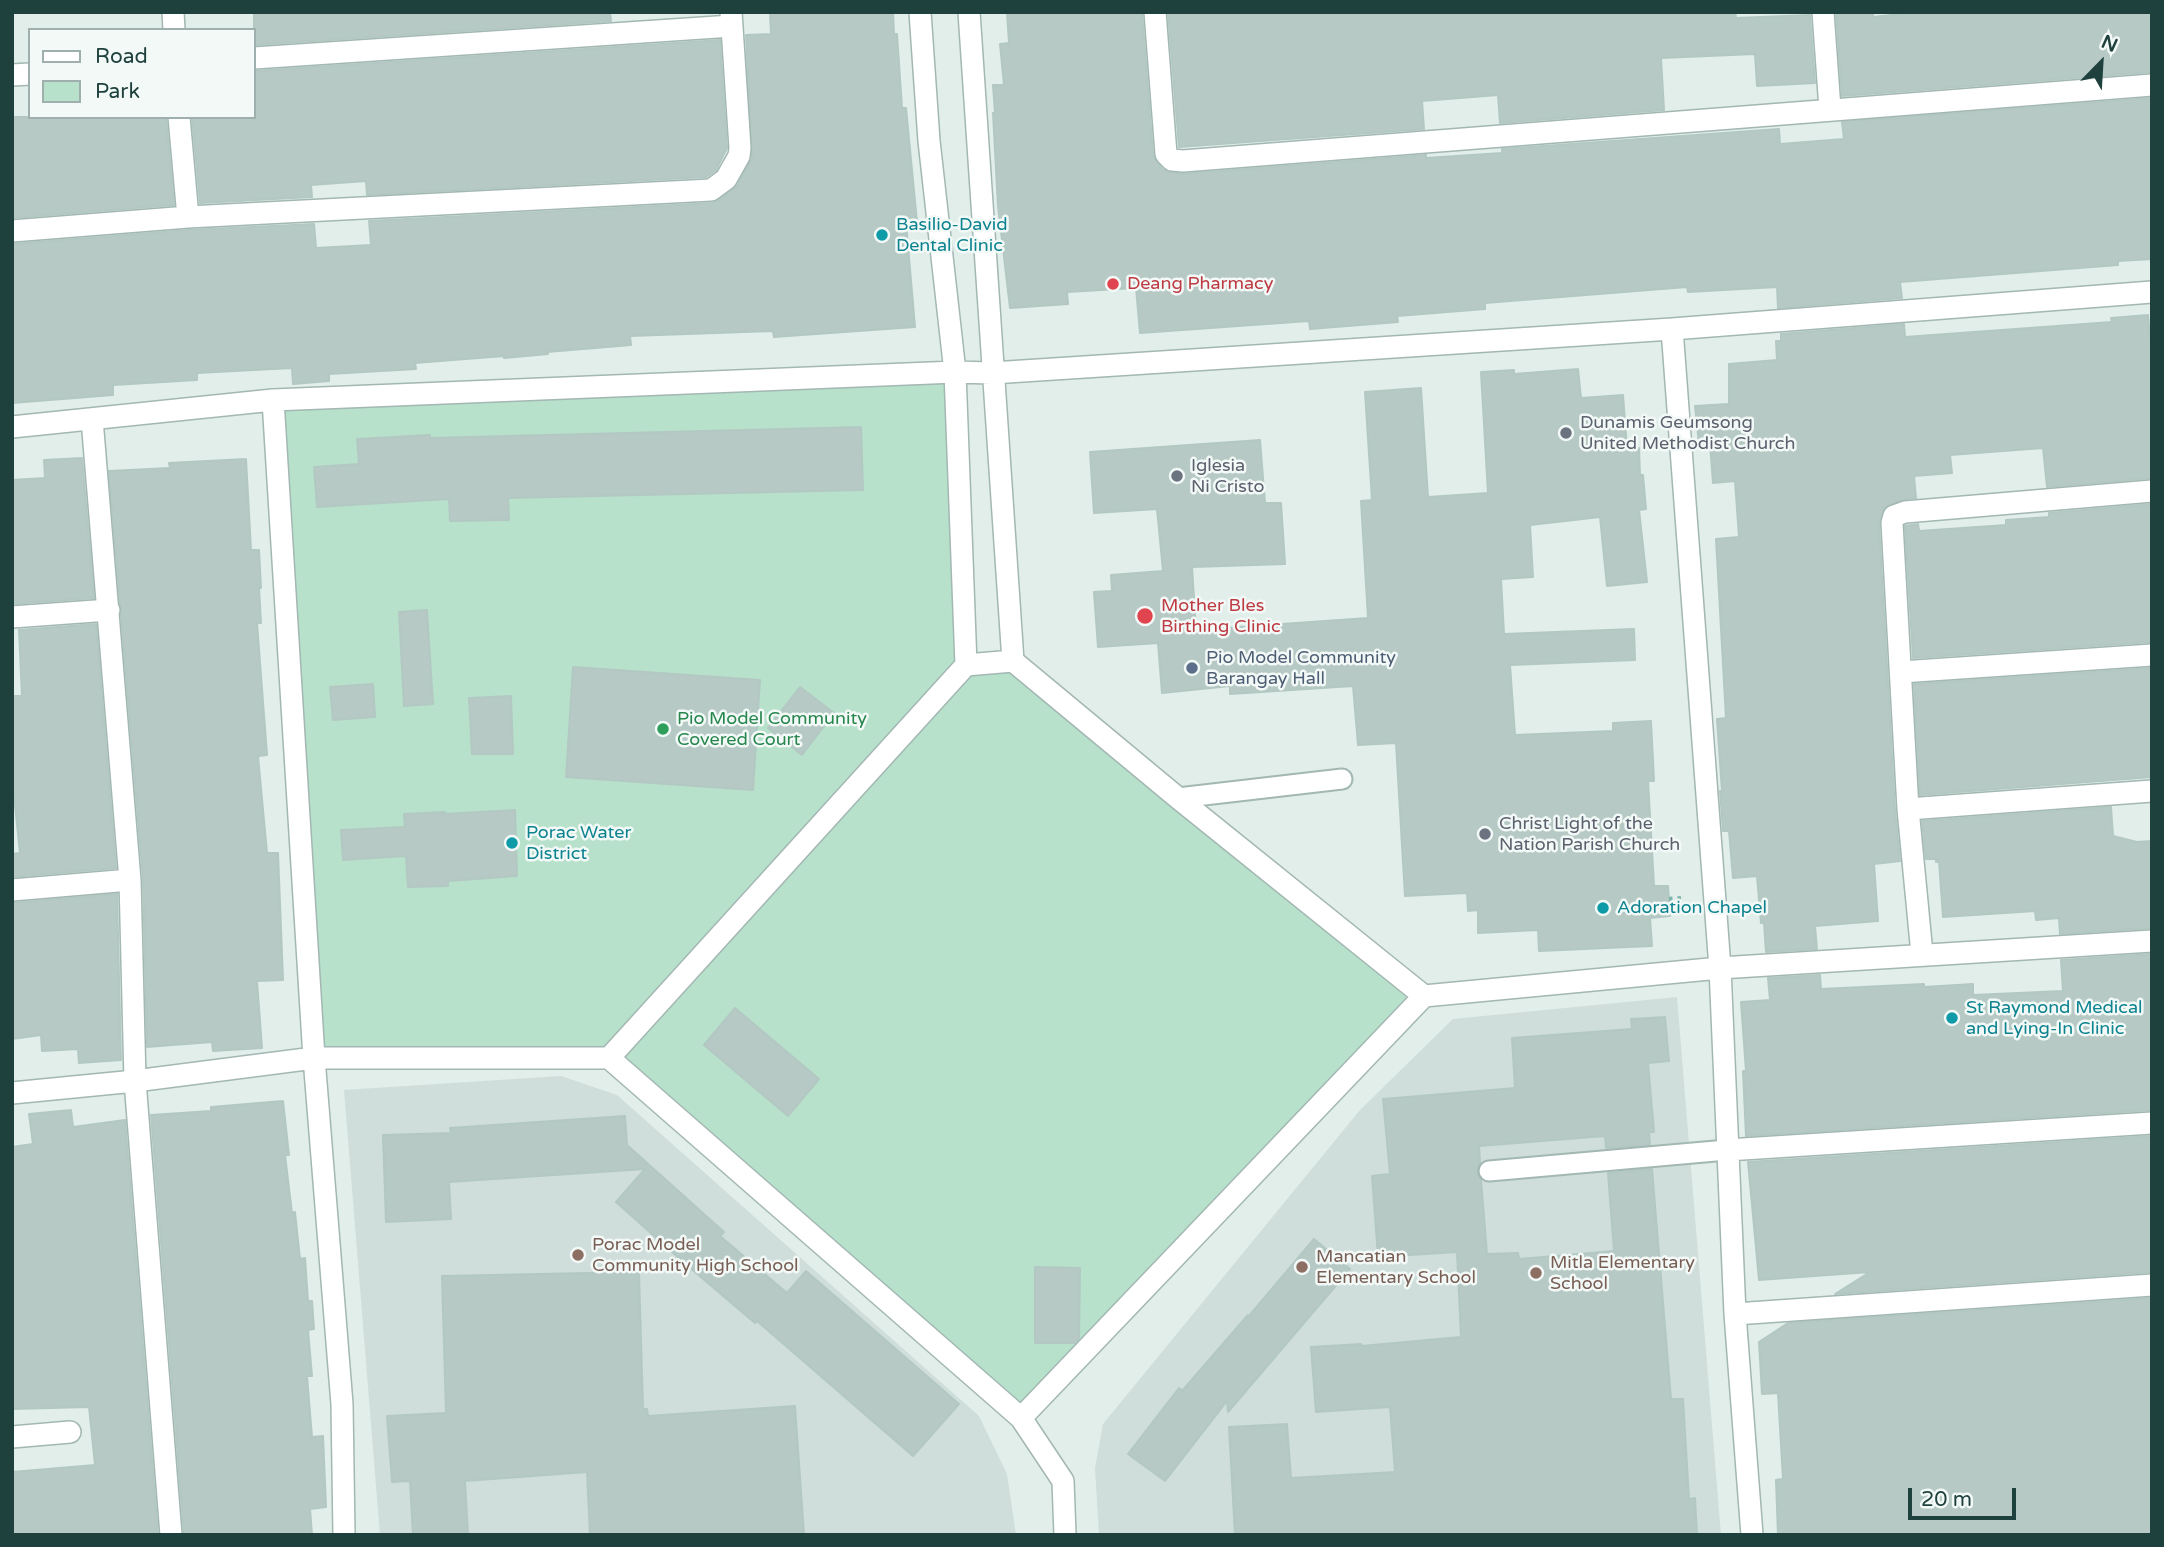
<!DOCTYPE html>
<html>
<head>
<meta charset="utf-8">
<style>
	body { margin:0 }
	#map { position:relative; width:2164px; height:1547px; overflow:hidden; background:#e1eeea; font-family:"Varela Round",sans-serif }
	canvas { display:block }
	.frame { position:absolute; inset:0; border:14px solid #1f413e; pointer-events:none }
	.legend { position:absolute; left:28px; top:28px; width:228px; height:91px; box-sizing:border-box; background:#f2f9f7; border:2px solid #9eafad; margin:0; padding:9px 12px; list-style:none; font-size:21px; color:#1f413e }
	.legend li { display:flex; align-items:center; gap:14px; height:35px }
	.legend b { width:35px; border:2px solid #9eafad }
	.north { position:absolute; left:2066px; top:28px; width:70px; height:70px; -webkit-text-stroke:5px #f2f9f7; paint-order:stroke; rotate:24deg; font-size:19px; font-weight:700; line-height:28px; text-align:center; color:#1f413e }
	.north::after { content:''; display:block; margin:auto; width:24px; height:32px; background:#1f413e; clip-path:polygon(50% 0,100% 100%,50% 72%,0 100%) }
	.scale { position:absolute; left:1908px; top:1488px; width:108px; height:32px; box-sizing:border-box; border:4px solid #1f413e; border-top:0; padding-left:9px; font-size:21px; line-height:24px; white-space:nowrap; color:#1f413e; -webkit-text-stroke:5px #f2f9f7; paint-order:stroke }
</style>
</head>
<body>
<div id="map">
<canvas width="2164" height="1547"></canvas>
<div class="frame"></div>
<ul class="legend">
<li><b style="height:9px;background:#fff"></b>Road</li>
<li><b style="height:19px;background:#b7e1cb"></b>Park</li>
</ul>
<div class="north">N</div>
<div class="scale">20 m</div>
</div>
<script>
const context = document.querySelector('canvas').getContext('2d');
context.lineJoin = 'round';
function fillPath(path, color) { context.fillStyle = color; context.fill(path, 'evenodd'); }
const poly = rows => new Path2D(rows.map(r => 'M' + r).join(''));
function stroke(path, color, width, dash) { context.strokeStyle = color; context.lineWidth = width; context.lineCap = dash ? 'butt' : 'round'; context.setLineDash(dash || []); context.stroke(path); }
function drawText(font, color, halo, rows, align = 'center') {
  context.font = font + ' "Varela Round",sans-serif'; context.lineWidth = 5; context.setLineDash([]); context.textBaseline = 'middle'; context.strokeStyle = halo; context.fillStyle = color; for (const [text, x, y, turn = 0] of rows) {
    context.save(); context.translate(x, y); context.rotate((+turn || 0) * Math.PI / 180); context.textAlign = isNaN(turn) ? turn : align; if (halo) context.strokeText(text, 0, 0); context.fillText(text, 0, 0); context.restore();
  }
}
const built = poly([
	[1677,997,1721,1535,1099,1535,1095,1468,1103,1424,1360,1110,1453,1019],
	[561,1076,617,1095,979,1416,1007,1474,1016,1535,380,1535,344,1090]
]);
const green = poly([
	[955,372,966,665,1013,661,1424,996,1021,1418,609,1058,314,1058,273,400]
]);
const building = poly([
	[254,12,610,12,611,21,254,45,254,12],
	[770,12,893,12,894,34,897,34,902,108,906,108,917,222,906,223,915,327,774,337,773,331,630,336,631,345,547,352,548,354,504,358,504,356,415,363,416,369,329,374,329,381,293,384,292,368,197,373,197,380,113,385,113,395,12,403,12,244,189,230,314,224,316,248,371,245,369,221,712,203,718,201,737,186,752,158,746,35,771,34,770,12],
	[1007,12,1142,12,1153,155,1163,170,1182,174,1426,155,1426,158,1502,153,1502,149,1779,129,1780,144,1844,139,1842,122,2152,98,2152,259,2118,261,2118,265,1900,282,1902,298,1778,308,1777,287,1688,292,1687,287,1485,303,1485,309,1397,316,1398,322,1310,329,1309,321,1140,333,1136,288,1067,292,1068,304,1010,308,998,206,993,113,995,113,993,85,1004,85,1000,44,1009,43,1007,12],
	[1168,12,1735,12,1736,18,1810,15,1815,83,1757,86,1755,54,1661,58,1664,110,1500,123,1498,95,1422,101,1424,129,1179,147,1168,12],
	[1836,12,1873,12,1873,17,1919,12,2152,12,2152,72,1842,96,1836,12],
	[720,40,727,148,716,170,706,177,367,195,366,181,311,185,312,197,200,203,192,117,254,117,254,71,720,40],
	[12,117,166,117,174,205,12,218,12,117],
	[2148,315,2152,361,2152,478,2047,487,2043,448,1950,455,1952,473,1914,476,1916,498,1901,500,1884,508,1879,524,1895,810,1900,861,1874,864,1878,921,1815,926,1817,949,1766,952,1764,923,1761,923,1757,876,1733,878,1729,831,1723,831,1720,791,1722,791,1717,719,1726,718,1716,539,1739,537,1735,481,1713,483,1710,443,1699,444,1695,406,1729,404,1729,364,1777,360,1776,341,1781,341,1781,334,1904,324,1905,337,2112,322,2111,318,2148,315],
	[1578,369,1581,398,1623,395,1627,449,1639,448,1640,475,1643,475,1646,509,1639,510,1647,582,1607,586,1600,517,1530,525,1533,577,1501,579,1504,634,1634,629,1635,660,1510,665,1515,735,1613,731,1613,723,1651,721,1654,781,1648,781,1654,886,1668,886,1670,916,1650,918,1652,946,1539,951,1538,930,1478,933,1478,910,1468,911,1467,893,1405,896,1396,743,1358,745,1353,686,1230,694,1230,686,1162,693,1158,643,1098,647,1094,592,1112,591,1111,575,1163,571,1157,509,1094,513,1090,452,1260,440,1265,503,1281,503,1285,564,1192,567,1196,630,1368,618,1361,501,1372,500,1365,392,1421,388,1428,497,1488,493,1481,372,1514,370,1514,374,1578,369],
	[861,427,863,490,508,498,509,520,450,521,449,499,317,507,314,467,359,464,357,439,430,435,430,438,861,427],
	[82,458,94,598,12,604,12,480,45,478,44,460,82,458],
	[246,459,251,550,259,550,261,588,259,588,261,623,257,623,267,755,258,756,267,853,278,853,283,980,257,981,262,1048,213,1051,212,1042,147,1047,143,879,109,471,170,468,169,463,246,459],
	[2152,504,2152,642,1913,658,1905,526,1918,524,1919,531,2006,525,2006,520,2049,517,2049,513,2152,504],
	[427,610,433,704,404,706,399,612,427,610],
	[96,624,116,868,12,877,12,854,20,853,12,777,12,696,22,696,19,630,96,624],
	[573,667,760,680,753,790,566,777,573,667],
	[2152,668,2152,777,1920,795,1914,684,2152,668],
	[373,684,375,717,333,720,330,687,373,684],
	[800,687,834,713,802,755,768,728,800,687],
	[511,696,513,754,472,754,469,698,511,696],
	[2111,807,2113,836,2137,842,2152,841,2152,928,2060,934,2059,918,2036,920,2035,911,1943,917,1939,861,1936,862,1936,859,1926,859,1922,821,2111,807],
	[515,810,517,876,448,881,448,886,408,887,406,856,343,860,341,830,405,827,404,814,445,812,445,814,515,810],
	[117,894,121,1060,79,1063,78,1049,42,1051,41,1035,12,1039,12,903,117,894],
	[2152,954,2152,1110,1746,1136,1743,1071,1746,1071,1741,1002,1770,1000,1768,978,1820,975,1821,989,1924,984,1924,987,1973,984,1973,995,2063,991,2061,960,2152,954],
	[735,1008,819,1079,788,1116,704,1045,735,1008],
	[1665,1017,1669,1061,1648,1063,1654,1132,1649,1132,1650,1145,1606,1148,1605,1136,1479,1146,1480,1163,1477,1171,1481,1180,1487,1254,1518,1253,1519,1259,1614,1251,1608,1173,1652,1169,1671,1399,1683,1399,1689,1499,1695,1498,1697,1535,1235,1535,1229,1427,1287,1424,1291,1478,1395,1472,1390,1407,1316,1412,1311,1347,1361,1344,1361,1346,1461,1337,1457,1252,1378,1257,1372,1176,1390,1174,1383,1099,1515,1088,1512,1038,1632,1029,1631,1019,1665,1017],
	[283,1101,289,1155,285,1155,292,1213,295,1212,300,1259,305,1258,308,1301,312,1301,314,1329,308,1330,312,1376,307,1376,312,1437,323,1436,326,1507,310,1509,312,1535,184,1535,151,1115,211,1111,211,1107,283,1101],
	[71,1110,73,1127,125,1120,158,1535,12,1535,12,1472,95,1465,89,1407,12,1409,12,1147,33,1144,29,1114,71,1110],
	[625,1116,627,1145,724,1232,720,1236,787,1293,806,1271,959,1404,913,1456,757,1321,755,1323,689,1267,616,1202,645,1169,449,1182,451,1219,386,1222,383,1135,451,1133,450,1128,625,1116],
	[2152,1136,2152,1272,1835,1294,1870,1272,1759,1280,1748,1162,2152,1136],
	[1314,1239,1350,1269,1228,1412,1227,1401,1165,1481,1128,1454,1179,1388,1182,1391,1248,1315,1249,1316,1314,1239],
	[1035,1267,1080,1268,1079,1338,1075,1343,1035,1343,1035,1267],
	[639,1272,643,1409,647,1409,648,1416,795,1406,804,1535,590,1535,587,1472,465,1481,468,1535,413,1535,410,1481,392,1482,387,1416,446,1413,442,1276,639,1272],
	[2152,1298,2152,1535,1778,1535,1776,1480,1783,1479,1778,1393,1762,1394,1759,1342,1788,1323,2152,1298]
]);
const path = poly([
	[1669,899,1685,898]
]);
const lane = poly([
	[1178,798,1342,779],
	[1489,1171,1727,1150]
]);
const street = poly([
	[173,12,174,30],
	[920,12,929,141,955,372,966,665],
	[969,12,1013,661],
	[1155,12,1166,154,1172,160,1183,161,2152,85],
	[1823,12,1830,109],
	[254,58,732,26],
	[12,75,30,74],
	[179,117,188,217],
	[12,231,188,217,711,190,726,179,739,156,740,148,731,12],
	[1672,329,1720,968,1735,1314,1752,1535],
	[273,400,314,1058,342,1404,344,1535],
	[92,419,130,880,135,1081,171,1535],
	[12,427,273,400,955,372,992,373,1672,329,2152,292],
	[12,617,109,610],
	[1901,672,2152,655],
	[1908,809,2152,791],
	[12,890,130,880],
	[1922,954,1908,809,1892,523,1894,516,1905,512,2152,491],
	[609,1058,966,665,1013,661,1178,798,1424,996],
	[12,1093,135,1081,314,1058,609,1058,1021,1418,1063,1481,1065,1535],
	[1727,1150,2152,1123],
	[1735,1314,2152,1285],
	[1021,1418,1424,996,1720,968,2152,941],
	[12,1437,70,1432]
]);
const markers = [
	[882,235,7,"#0f9aa8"],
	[1113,284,7,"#e0444e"],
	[1566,433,7,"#6b7280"],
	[1177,476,7,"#6b7280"],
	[1145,616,9,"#e0444e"],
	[1192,668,7,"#5c6f8a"],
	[663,729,7,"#2e9e5b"],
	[1485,834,7,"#6b7280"],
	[512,843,7,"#0f9aa8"],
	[1603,908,7,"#0f9aa8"],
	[1952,1018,7,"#0f9aa8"],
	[578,1255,7,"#8d6e63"],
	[1302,1267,7,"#8d6e63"],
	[1536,1273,7,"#8d6e63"]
];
const cultureNames = [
	["Basilio-David",896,225],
	["Dental Clinic",896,246],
	["Porac Water",526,833],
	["District",526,854],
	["Adoration Chapel",1617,908],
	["St Raymond Medical",1966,1008],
	["and Lying-In Clinic",1966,1029]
];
const healthNames = [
	["Deang Pharmacy",1127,284],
	["Mother Bles",1161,606],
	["Birthing Clinic",1161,627]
];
const worshipNames = [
	["Dunamis Geumsong",1580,423],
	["United Methodist Church",1580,444],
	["Iglesia",1191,466],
	["Ni Cristo",1191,487],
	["Christ Light of the",1499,824],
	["Nation Parish Church",1499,845]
];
const serviceNames = [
	["Pio Model Community",1206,658],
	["Barangay Hall",1206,679]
];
const leisureNames = [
	["Pio Model Community",677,719],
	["Covered Court",677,740]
];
const educationNames = [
	["Porac Model",592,1245],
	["Community High School",592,1266],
	["Mancatian",1316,1257],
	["Elementary School",1316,1278],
	["Mitla Elementary",1550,1263],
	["School",1550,1284]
];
fillPath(built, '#cfdeda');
fillPath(green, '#b7e1cb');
fillPath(building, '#b6c9c4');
stroke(building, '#b3c8c3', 2);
stroke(lane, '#a3b7b3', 23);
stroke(street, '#a3b7b3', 24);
stroke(path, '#7db5ae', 4.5, [3.5, 5]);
stroke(lane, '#fff', 19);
stroke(street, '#fff', 21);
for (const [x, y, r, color] of markers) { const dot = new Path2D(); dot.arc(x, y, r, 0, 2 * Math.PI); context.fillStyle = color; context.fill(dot); stroke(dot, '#f2f9f7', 2.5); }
drawText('18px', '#0d838f', '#f2f9f7', cultureNames, 'left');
drawText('18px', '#be3a42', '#f2f9f7', healthNames, 'left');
drawText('18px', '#5b616d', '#f2f9f7', worshipNames, 'left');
drawText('18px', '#4e5e75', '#f2f9f7', serviceNames, 'left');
drawText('18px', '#27864d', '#f2f9f7', leisureNames, 'left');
drawText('18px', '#785e54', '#f2f9f7', educationNames, 'left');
</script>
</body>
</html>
